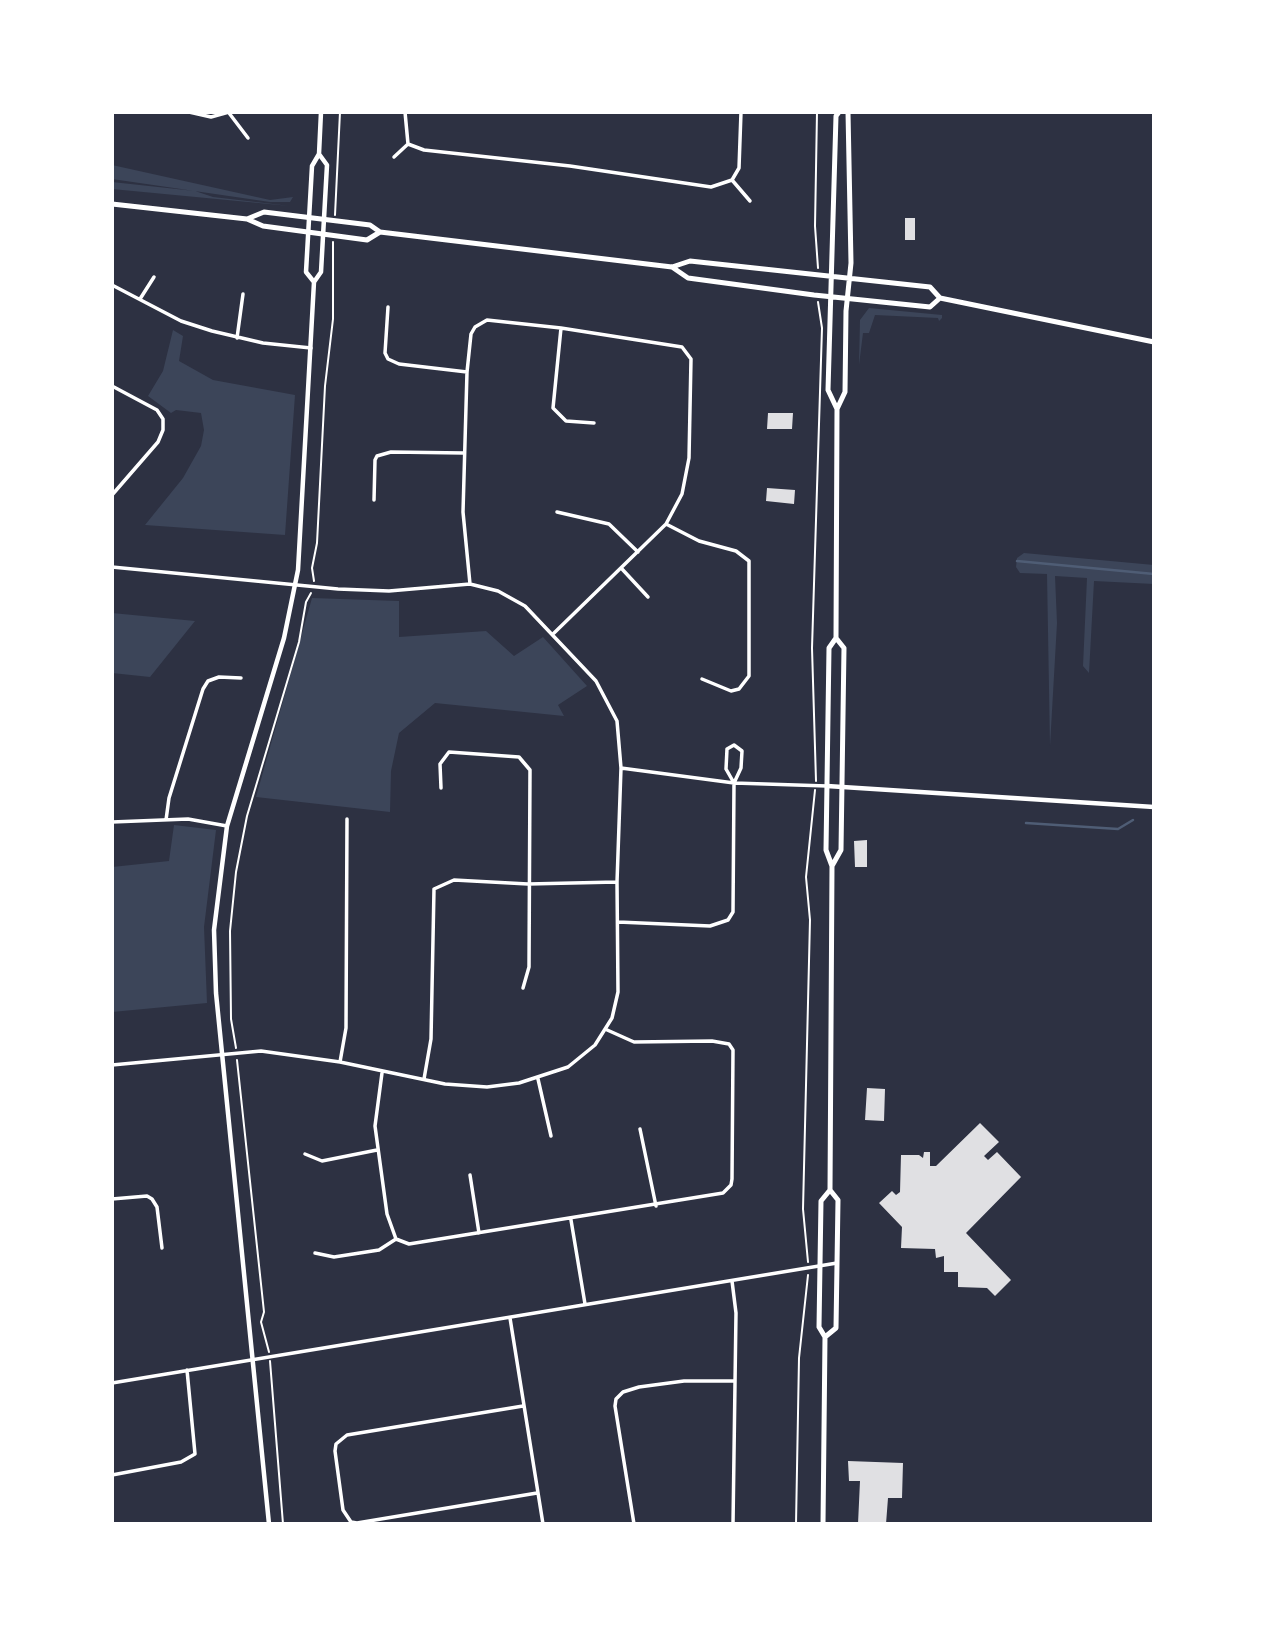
<!DOCTYPE html>
<html>
<head>
<meta charset="utf-8">
<style>
	body { margin:0 }
	#map { position:relative; width:1266px; height:1636px; overflow:hidden; background:#2d3142; font-family:"Space Grotesk",sans-serif }
	canvas { display:block }
	.frame { position:absolute; inset:0; border:114px solid #fff; pointer-events:none }
</style>
</head>
<body>
<div id="map">
<canvas width="1266" height="1636"></canvas>
<div class="frame"></div>
</div>
<script>
const context = document.querySelector('canvas').getContext('2d');
context.lineJoin = 'round';
function fillPath(path, color) { context.fillStyle = color; context.fill(path, 'evenodd'); }
const poly = rows => new Path2D(rows.map(r => 'M' + r).join(''));
function stroke(path, color, width, dash) { context.strokeStyle = color; context.lineWidth = width; context.lineCap = dash ? 'butt' : 'round'; context.setLineDash(dash || []); context.stroke(path); }
const green = poly([
	[112,165,270,200,293,197,290,202,270,202,112,179],
	[112,182,195,191,213,197,290,206,112,189],
	[869,308,942,315,942,318,939,321,938,318,875,315,869,333,863,333,859,365,860,320],
	[173,330,183,336,179,361,213,380,295,395,285,535,145,525,183,478,201,446,204,430,201,413,176,410,171,413,148,396,163,371],
	[1024,553,1154,565,1154,584,1094,581,1089,673,1083,666,1087,578,1055,576,1057,623,1050,746,1047,574,1020,573,1016,567,1017,558],
	[312,598,399,601,399,637,486,631,514,656,543,637,587,686,558,705,564,716,435,703,399,733,391,771,390,812,256,797],
	[1154,610,1154,797,1152,797],
	[112,613,195,621,150,677,112,673],
	[174,825,216,830,204,927,207,1003,112,1012,112,867,169,861]
]);
const stream = poly([
	[1017,561,1154,574],
	[1026,823,1118,829,1133,820]
]);
const building = poly([
	[905,218,915,218,915,240,905,240],
	[768,413,793,413,792,429,767,429],
	[767,488,795,490,794,504,766,501],
	[867,840,867,867,855,867,854,841],
	[867,1088,885,1089,884,1121,865,1120],
	[980,1123,999,1142,984,1156,988,1160,997,1152,1021,1177,966,1233,1011,1280,995,1296,987,1288,958,1287,958,1272,944,1272,944,1256,936,1258,935,1249,901,1248,902,1227,879,1203,892,1191,896,1195,900,1192,901,1155,919,1155,923,1158,924,1152,930,1152,930,1166,936,1166],
	[848,1461,903,1463,902,1498,888,1498,886,1524,858,1524,860,1481,849,1481]
]);
const path = poly([
	[817,112,815,226,818,268],
	[335,215,340,112],
	[314,581,312,568,317,543,325,386,333,319,333,242],
	[816,781,812,648,822,328,818,302],
	[236,1048,231,1019,230,931,236,872,247,816,299,642,306,602,311,593],
	[237,1060,264,1312,261,1322,269,1352],
	[808,1262,803,1209,810,920,806,877,815,790],
	[270,1361,283,1524],
	[796,1524,799,1358,808,1275]
]);
const minor = poly([
	[189,112,211,117,229,112],
	[405,112,408,144,424,150,570,166,711,187,732,180,739,168,741,112],
	[229,113,248,138],
	[394,157,408,144],
	[732,180,750,201],
	[112,285,181,321,212,331,263,343,311,348],
	[140,299,154,277],
	[388,307,385,353,388,359,399,364,467,372],
	[561,328,553,408,566,421,594,423],
	[237,338,243,294],
	[112,386,157,410,163,419,163,430,158,442,112,495],
	[374,500,375,460,377,456,391,452,464,453],
	[557,512,609,524,638,552],
	[666,524,699,541,736,551,749,561,749,676,739,689,731,691,702,679],
	[112,567,338,589,389,591,470,584,498,591,525,606,596,681,617,721,621,768,617,882,618,992,612,1018,595,1045,568,1067,519,1083,487,1087,445,1084,340,1062,261,1051,112,1065],
	[622,569,648,597],
	[470,584,463,512,467,372,471,334,475,327,487,320,561,328,682,347,691,359,689,458,682,494,666,524,553,634],
	[621,768,734,783,827,786],
	[441,788,440,764,449,752,519,757,530,770,529,967,523,988],
	[166,820,169,798,203,689,208,681,219,677,241,678],
	[112,822,188,819,227,826],
	[618,922,710,926,728,920,733,912,734,783,741,768,742,751,734,745,727,749,726,769,734,783],
	[340,1062,346,1028,347,819],
	[382,1073,375,1126,387,1214,396,1239,409,1244,723,1193,731,1185,732,1179,733,1050,729,1044,712,1041,634,1042,605,1029],
	[424,1079,431,1039,434,889,454,880,528,884,617,882],
	[538,1079,551,1136],
	[640,1129,656,1206],
	[305,1154,322,1161,377,1150],
	[470,1175,479,1233],
	[112,1199,147,1196,152,1199,157,1207,162,1248],
	[571,1220,585,1304],
	[315,1253,334,1257,379,1250,396,1239],
	[732,1281,736,1313,733,1524],
	[510,1318,543,1524],
	[112,1383,837,1263],
	[523,1406,347,1435,336,1444,335,1451,343,1510,351,1522,357,1523,537,1493],
	[112,1475,181,1462,195,1454,187,1370],
	[634,1524,615,1406,616,1399,623,1392,639,1387,684,1381,734,1381]
]);
const tertiary = poly([
	[314,282,306,272,312,166,319,154,321,112],
	[827,786,1154,807],
	[269,1524,216,993,214,930,227,826,284,638,298,570,314,282,321,272,327,165,319,154]
]);
const secondary = poly([
	[112,204,247,219,263,226,367,240,380,232],
	[247,219,264,212,370,225,380,232,672,267,690,261,930,287,940,298,1154,342],
	[672,267,688,278,814,295,930,307,940,298],
	[837,409,828,390,836,116,839,112],
	[832,866,841,850,844,648,836,638],
	[825,1337,836,1328,838,1200,830,1190,832,866,826,850,829,648,836,638,837,409,845,392,846,311,851,263,848,112],
	[823,1524,825,1337,819,1327,821,1201,830,1190]
]);
fillPath(green, '#3c4559');
stroke(stream, '#4f5d75', 2.5);
fillPath(building, '#e0e0e3');
stroke(path, '#fff', 2);
stroke(minor, '#fff', 3.5);
stroke(tertiary, '#fff', 4.5);
stroke(secondary, '#fff', 5);
</script>
</body>
</html>
